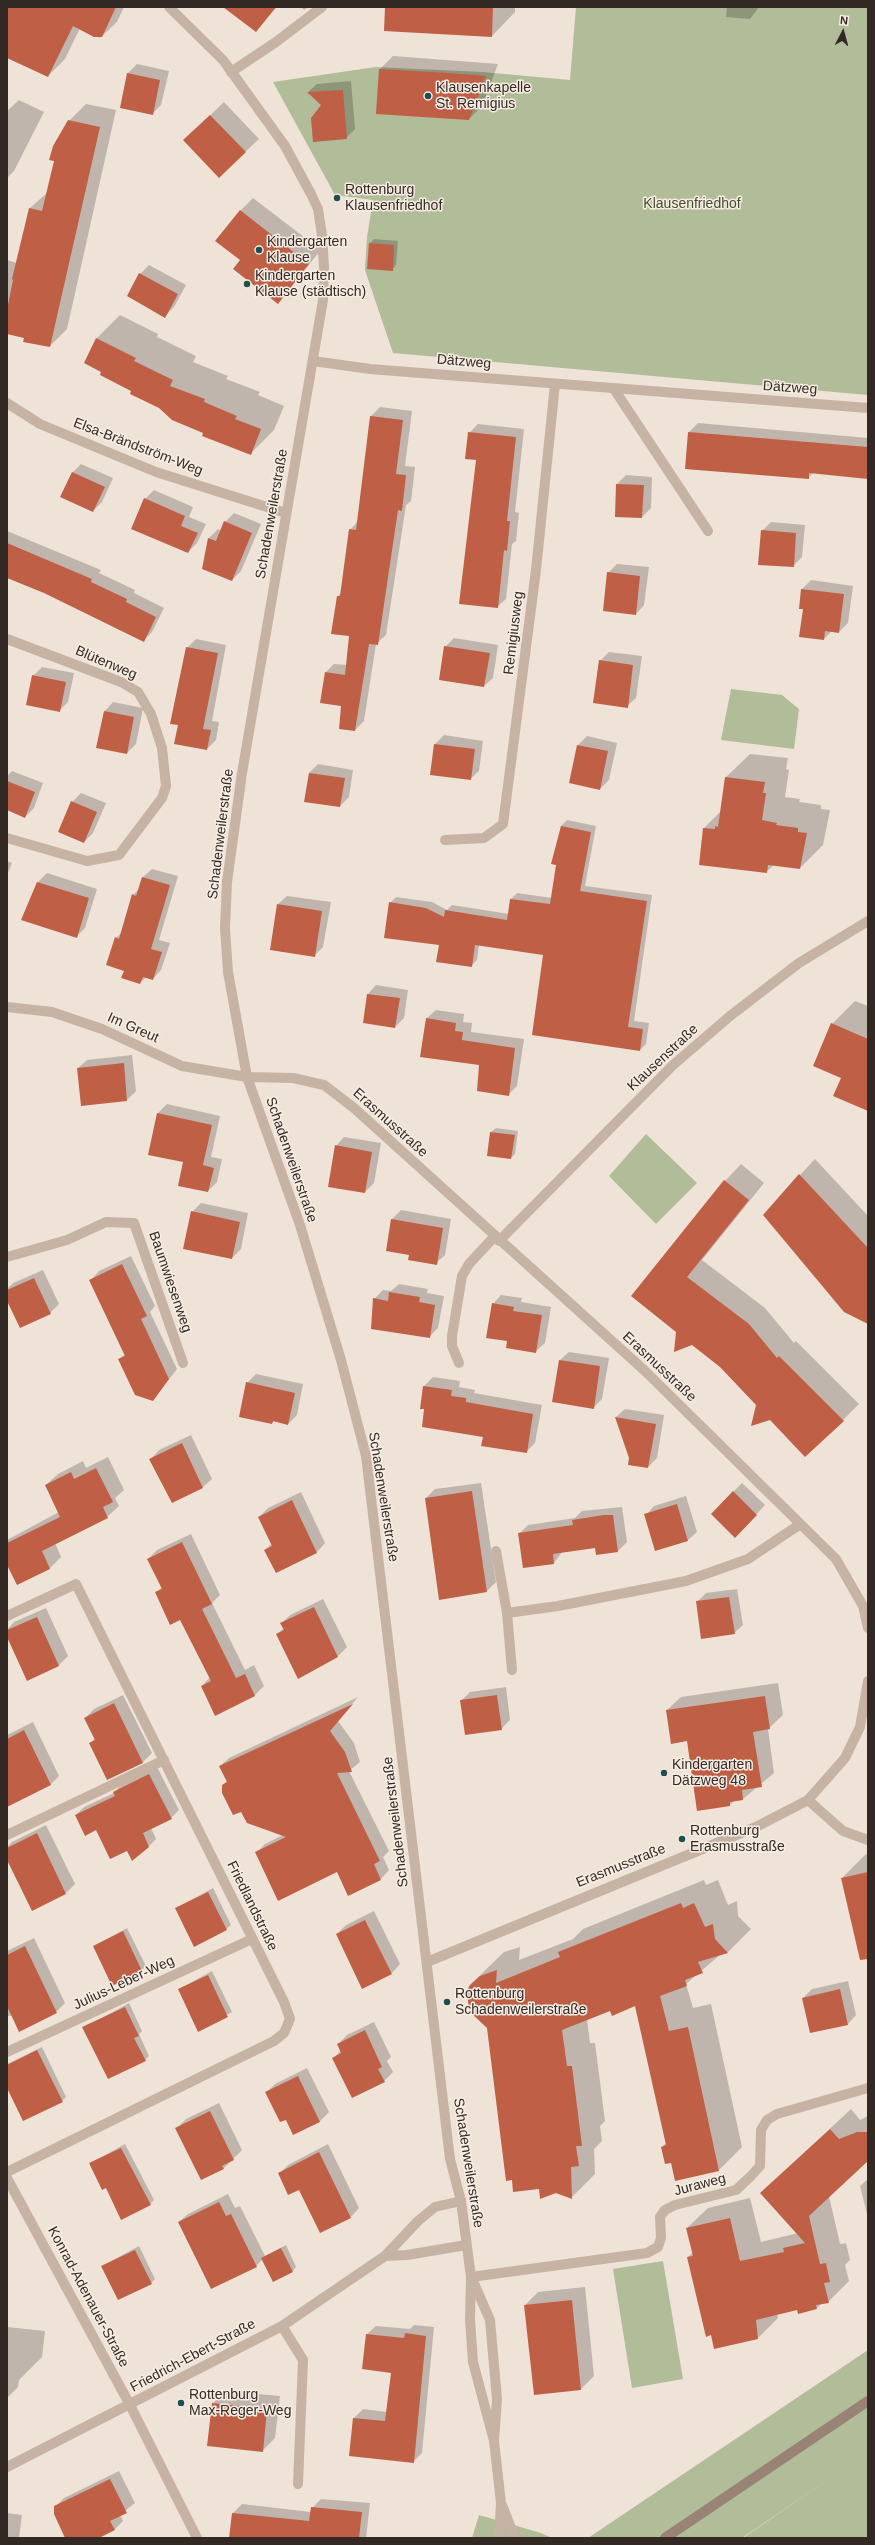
<!DOCTYPE html>
<html>
<head>
<meta charset="utf-8">
<style>
	body { margin:0 }
	#map { position:relative; width:875px; height:2545px; overflow:hidden; background:#efe3d7; font-family:Helvetica,sans-serif }
	canvas { display:block }
	.frame { position:absolute; inset:0; border:8px solid #322925; pointer-events:none }
	.north { position:absolute; left:823px; top:12px; width:40px; height:40px; -webkit-text-stroke:3px #f7ede3; paint-order:stroke; rotate:6deg; font-size:11px; font-weight:700; line-height:16px; text-align:center; color:#322925 }
	.north::after { content:''; display:block; margin:auto; width:14px; height:18px; background:#322925; clip-path:polygon(50% 0,100% 100%,50% 72%,0 100%) }
</style>
</head>
<body>
<div id="map">
<canvas width="875" height="2545"></canvas>
<div class="frame"></div>
<div class="north">N</div>
</div>
<script>
const context = document.querySelector('canvas').getContext('2d');
context.lineJoin = 'round';
function fillPath(path, color) { context.fillStyle = color; context.fill(path, 'evenodd'); }
const poly = rows => new Path2D(rows.map(r => 'M' + r).join(''));
function stroke(path, color, width, dash) { context.strokeStyle = color; context.lineWidth = width; context.lineCap = dash ? 'butt' : 'round'; context.setLineDash(dash || []); context.stroke(path); }
function drawText(font, color, halo, rows, align = 'center') {
  context.font = font + ' Helvetica,sans-serif'; context.lineWidth = 3; context.setLineDash([]); context.textBaseline = 'middle'; context.strokeStyle = halo; context.fillStyle = color; for (const [text, x, y, turn = 0] of rows) {
    context.save(); context.translate(x, y); context.rotate((+turn || 0) * Math.PI / 180); context.textAlign = isNaN(turn) ? turn : align; if (halo) context.strokeText(text, 0, 0); context.fillText(text, 0, 0); context.restore();
  }
}
const green = poly([
	[576,7,868,7,868,395,393,353,365,270,367,237,373,200,335,195,273,82,376,67,483,72,570,80],
	[731,689,782,695,799,709,794,749,721,740],
	[646,1134,697,1183,656,1224,609,1176],
	[663,2261,683,2379,632,2388,613,2269],
	[868,2350,868,2538,743,2538,833,2476,742,2538,588,2538],
	[479,2515,541,2533,552,2538,472,2538]
]);
const shadow = poly([
	[7,7,124,7,117,22,100,38,80,28,65,59,48,76,7,57],
	[224,7,277,7,256,31],
	[301,7,308,7,304,10],
	[386,7,515,7,515,12,492,36],
	[727,7,759,7,750,19,726,17],
	[393,56,498,64,482,106,469,119,380,69],
	[137,64,169,71,161,105,152,114,128,73],
	[351,81,355,129,346,138,323,105,308,92,317,84],
	[19,100,44,112,14,171,7,178,7,111],
	[224,102,259,139,245,152,198,127],
	[86,104,116,110,67,329,50,346,7,333,7,260,17,263,30,208,48,192,69,121],
	[253,198,321,250,278,302,241,260,240,211],
	[374,239,398,241,396,265,392,270,370,243],
	[149,265,186,285,174,307,165,316,128,296,140,274],
	[120,315,158,334,157,337,196,356,193,362,228,376,226,379,260,392,258,395,284,406,274,430,250,454,204,432,85,362,97,338],
	[380,407,412,411,405,466,415,467,411,501,406,505,386,635,376,644,364,721,355,730,326,672,334,664,347,665,350,635,338,596,342,592,350,530,358,521,371,416],
	[698,423,868,438,868,478,814,472,808,478,689,432],
	[478,424,524,429,515,512,519,513,516,541,512,544,506,599,497,607,477,459,469,433],
	[81,464,113,478,102,502,93,511,72,473],
	[626,475,652,477,651,508,642,517,617,484],
	[154,490,193,507,189,517,206,524,197,543,188,552,145,499],
	[234,513,261,524,241,571,232,580,203,568,209,538,218,529,221,531,225,522],
	[771,522,805,525,802,557,793,566,762,531],
	[7,531,101,570,99,573,135,590,134,593,164,608,152,632,144,640,45,592,7,577],
	[617,564,649,567,644,605,636,614,608,573],
	[811,580,853,586,848,623,839,632,832,631,824,639,804,608,800,608,802,589],
	[454,638,498,645,493,678,484,686,445,647],
	[196,639,226,645,212,721,219,722,216,740,207,749,179,724,187,648],
	[609,652,642,656,636,698,627,706,600,661],
	[42,667,74,673,68,702,59,711,33,676],
	[113,702,143,708,136,744,127,753,105,711],
	[444,735,483,741,479,771,470,779,435,744],
	[587,736,617,743,609,780,600,789,578,745],
	[750,754,788,758,786,769,789,770,785,797,800,799,799,802,821,805,821,809,830,810,823,845,800,868,774,865,766,872,704,828,721,811,726,777],
	[318,764,353,770,349,797,340,806,305,801,309,773],
	[12,771,43,783,34,808,25,817,7,809,7,776],
	[81,793,106,803,93,833,84,842,72,802],
	[567,820,596,826,585,886,652,895,634,1021,649,1023,646,1044,640,1050,544,954,479,945,477,960,471,966,440,945,390,903,396,897,432,902,447,910,452,905,509,914,511,899,517,893,552,898,557,864,553,863,561,826],
	[7,861,12,863,7,875],
	[152,869,178,876,159,940,170,943,161,970,153,979,146,977,140,983,125,970,116,938,122,932,133,895,140,888,143,877],
	[47,873,97,889,85,928,77,936,38,882],
	[287,896,331,902,323,947,314,956,278,904],
	[376,985,408,990,404,1018,395,1027,368,994],
	[855,1001,868,1006,868,1109,842,1077,832,1024],
	[436,1010,464,1014,463,1022,472,1023,471,1032,524,1039,517,1086,508,1095,480,1064,427,1018],
	[132,1055,136,1091,127,1100,82,1105,78,1068,87,1060],
	[167,1104,220,1116,211,1157,222,1159,217,1182,208,1191,184,1161,149,1154,158,1113],
	[496,1128,518,1131,515,1154,511,1158,491,1132],
	[344,1137,381,1143,374,1183,365,1192,336,1146],
	[815,1159,868,1216,868,1323,800,1175],
	[741,1164,764,1183,702,1260,765,1308,794,1343,796,1341,859,1404,843,1420,758,1405,721,1367,632,1296,725,1181],
	[201,1203,248,1213,241,1249,232,1258,192,1212],
	[401,1210,451,1219,445,1255,436,1263,410,1254,392,1219],
	[131,1256,155,1306,150,1312,177,1369,153,1400,119,1359,125,1354,91,1280,99,1271],
	[43,1270,59,1304,50,1313,7,1298,7,1289,13,1283],
	[399,1284,428,1289,427,1293,444,1296,438,1328,429,1337,374,1299,383,1290,391,1291],
	[501,1295,522,1298,521,1302,551,1307,545,1343,536,1351,508,1340,493,1304],
	[569,1352,609,1358,602,1399,593,1408,560,1360],
	[256,1374,303,1384,297,1415,288,1424,274,1421,272,1423,247,1383],
	[433,1377,460,1381,459,1387,475,1390,474,1393,542,1405,535,1443,526,1452,484,1436,425,1408,424,1386],
	[625,1409,664,1415,657,1458,648,1467,630,1458,616,1417],
	[191,1435,212,1479,203,1487,151,1459,159,1450],
	[108,1457,124,1490,115,1498,119,1506,107,1517,55,1543,61,1557,50,1568,17,1584,7,1563,7,1540,59,1512,46,1485,58,1474,83,1461,86,1468],
	[481,1483,496,1582,487,1591,426,1498,435,1489],
	[742,1483,765,1505,744,1528,733,1492],
	[301,1492,325,1543,317,1552,276,1572,265,1550,272,1543,259,1517,268,1508],
	[686,1496,697,1532,688,1540,656,1550,646,1515,654,1506],
	[622,1507,627,1542,618,1551,597,1554,596,1547,562,1552,554,1563,519,1534,528,1525,575,1518,582,1511],
	[191,1534,220,1595,212,1603,245,1670,254,1665,264,1686,255,1695,216,1714,202,1686,210,1677,181,1619,156,1593,162,1587,148,1559,157,1550],
	[737,1589,743,1625,734,1633,697,1602,706,1593],
	[323,1599,347,1647,338,1656,298,1677,277,1634,284,1628,281,1624,290,1615],
	[46,1608,68,1656,59,1665,27,1679,7,1630,14,1622],
	[778,1683,783,1715,768,1729,774,1773,743,1799,735,1800,730,1805,667,1710,681,1697],
	[506,1687,510,1720,501,1729,461,1701,470,1692],
	[123,1695,152,1753,143,1762,108,1779,91,1743,95,1738,85,1718,94,1709],
	[358,1697,338,1721,354,1743,360,1762,349,1771,389,1851,383,1857,389,1870,381,1879,349,1895,337,1870,256,1853,265,1844,283,1835,242,1810,223,1785,227,1781,220,1766,229,1758],
	[33,1722,59,1776,50,1785,7,1806,7,1735],
	[157,1767,179,1810,171,1818,151,1828,156,1839,149,1846,127,1849,76,1815,84,1807,114,1793,122,1784],
	[46,1825,75,1884,66,1893,32,1909,7,1858,7,1847,12,1842],
	[866,1854,868,1854,868,1940,842,1878],
	[704,1880,706,1885,718,1880,728,1905,737,1901,738,1916,751,1929,728,1952,721,1954,686,1984,693,2008,711,2004,742,2147,719,2170,671,2162,662,2147,667,2142,636,2005,610,2010,587,2019,590,2043,595,2043,605,2121,600,2126,602,2141,594,2149,595,2174,571,2198,540,2188,488,2028,470,1985,504,1952,520,1947,519,1960,573,1939,583,1929],
	[213,1888,231,1925,226,1929,176,1908],
	[374,1911,400,1964,392,1973,337,1934,346,1925],
	[127,1928,146,1966,141,1971,94,1946],
	[34,1938,65,2003,56,2012,8,2016,7,1951],
	[212,1971,232,2012,199,2030,179,1989],
	[848,1981,856,2015,848,2024,803,1998,812,1989],
	[129,2003,142,2031,139,2034,149,2056,145,2060,84,2028],
	[374,2022,391,2057,387,2061,393,2072,384,2081,334,2058,341,2050,338,2044,347,2035],
	[42,2047,66,2097,62,2101,7,2086,7,2064],
	[307,2068,329,2112,320,2121,294,2134,286,2118,266,2093,275,2084],
	[219,2103,242,2150,223,2169,177,2128,186,2119],
	[851,2109,860,2120,868,2116,868,2160,829,2196,840,2244,846,2243,850,2260,845,2265,849,2281,828,2302,822,2303,817,2308,798,2308,777,2314,778,2318,757,2339,688,2257,693,2252,687,2228,708,2208,750,2198,761,2242,798,2233,761,2193],
	[125,2144,154,2200,150,2204,107,2186,91,2163],
	[328,2144,359,2208,351,2217,300,2189,279,2174,288,2165],
	[868,2179,868,2218,860,2186],
	[228,2194,235,2208,240,2206,265,2256,286,2245,296,2267,292,2272,263,2259,256,2266,179,2222,188,2214],
	[139,2246,155,2279,151,2283,102,2266],
	[585,2287,594,2376,581,2389,525,2305,538,2292],
	[414,2325,434,2327,422,2453,413,2462,350,2455,354,2418,363,2409,387,2412,392,2372,367,2334,376,2326,410,2329],
	[7,2327,45,2331,42,2357,19,2380,18,2387,7,2398],
	[226,2391,280,2396,275,2438,262,2451,212,2404],
	[119,2471,135,2503,120,2515,123,2521,114,2530,97,2538,66,2538,55,2507,64,2498],
	[321,2499,370,2503,366,2538,230,2538,233,2513,242,2504,311,2512,312,2508],
	[7,2513,22,2515,19,2538,7,2538]
]);
const building = poly([
	[7,7,116,7,102,37,94,37,73,26,48,77,7,58],
	[223,7,276,7,256,32],
	[385,7,493,7,492,37,384,31],
	[379,69,449,73,486,76,469,120,376,114],
	[127,73,160,80,153,115,120,108],
	[343,90,347,139,313,142,311,118,321,105,307,92],
	[210,115,246,152,219,178,183,140],
	[68,120,100,127,50,347,23,342,24,338,7,334,7,310,13,280,12,279,29,208,42,211,54,161,49,160,53,146],
	[240,210,309,264,278,304,233,269,240,260,215,241],
	[369,243,394,245,393,271,367,269],
	[139,273,178,294,165,318,127,296],
	[96,338,136,358,134,361,173,380,170,386,205,399,204,402,237,416,235,419,261,429,251,455,202,436,203,433,172,420,159,408,130,394,131,391,100,375,101,372,84,363],
	[370,416,403,420,396,474,406,475,402,511,398,510,378,645,369,644,355,731,339,729,341,706,320,703,325,672,345,675,349,636,331,634,337,596,340,596,349,529,356,530],
	[468,432,516,437,507,521,510,521,507,551,504,550,498,608,459,604,476,460,465,459],
	[688,432,868,447,868,479,809,473,809,479,685,469],
	[72,472,105,487,93,512,60,497],
	[616,484,644,485,642,518,615,517],
	[144,498,185,516,181,526,198,533,188,553,131,529],
	[224,521,252,533,232,581,202,569,208,538,216,541],
	[761,530,796,533,794,567,758,565],
	[7,543,92,579,91,582,127,599,126,602,156,617,144,642,44,593,7,578],
	[607,572,640,576,636,615,603,611],
	[801,589,844,594,839,633,825,631,824,640,799,637,803,609,799,609],
	[444,646,490,653,484,687,439,680],
	[186,647,218,653,203,729,211,730,207,750,174,744,178,725,170,724],
	[599,660,633,665,628,708,593,703],
	[32,675,66,682,60,712,26,705],
	[104,711,134,717,127,754,96,748],
	[434,744,475,749,471,780,430,775],
	[577,745,608,751,600,790,569,783],
	[309,773,345,778,340,807,304,802],
	[725,777,765,782,763,793,766,793,762,820,777,823,776,825,798,828,798,832,807,833,800,869,768,865,767,873,699,865,703,828,715,829,715,826,718,827],
	[7,781,35,792,25,818,7,810],
	[71,801,97,812,84,843,58,832],
	[561,826,591,832,580,891,647,901,628,1027,643,1029,640,1051,532,1035,543,955,475,945,472,967,436,962,439,945,384,938,389,902,426,908,444,917,445,910,507,920,510,899,550,904,556,865,551,864],
	[142,877,170,885,151,949,162,952,153,980,143,977,140,984,121,978,124,971,106,965,115,937,119,939,132,894,136,896],
	[37,882,89,898,77,938,21,920],
	[277,904,322,911,315,957,270,950],
	[367,994,400,998,395,1028,363,1023],
	[426,1018,456,1023,455,1031,463,1032,462,1040,515,1048,509,1096,477,1091,479,1065,420,1057],
	[831,1023,868,1039,868,1111,833,1096,841,1078,813,1066],
	[124,1063,127,1101,81,1106,77,1068],
	[157,1113,212,1125,203,1165,214,1168,208,1192,178,1186,183,1162,148,1155],
	[490,1132,515,1135,511,1159,487,1156],
	[335,1145,372,1152,365,1193,328,1187],
	[799,1174,868,1248,868,1324,844,1312,763,1215],
	[724,1180,749,1200,687,1277,749,1324,777,1358,779,1356,844,1421,805,1457,770,1420,751,1426,756,1405,720,1367,692,1345,674,1352,676,1332,631,1296],
	[191,1211,240,1222,232,1259,183,1249],
	[391,1219,443,1228,437,1265,408,1260,409,1255,386,1251],
	[122,1264,147,1316,141,1319,169,1379,153,1401,135,1395,118,1359,125,1356,89,1280],
	[34,1278,51,1314,20,1328,7,1301,7,1290],
	[389,1292,420,1297,419,1302,435,1305,430,1338,371,1329,373,1298,388,1301],
	[492,1303,514,1307,513,1311,542,1315,536,1353,506,1348,507,1341,486,1338],
	[559,1360,600,1366,594,1409,552,1402],
	[246,1382,295,1393,288,1425,273,1421,272,1424,239,1417],
	[423,1386,452,1390,451,1396,466,1398,466,1402,533,1414,527,1453,481,1446,483,1437,422,1427,424,1409,420,1409],
	[615,1417,656,1424,648,1468,628,1465,629,1458],
	[182,1443,203,1488,172,1503,149,1459],
	[96,1468,113,1502,103,1507,108,1518,42,1551,50,1569,17,1585,7,1565,7,1543,60,1517,45,1485,71,1472,74,1479],
	[472,1491,487,1592,439,1600,425,1498],
	[733,1491,757,1515,735,1538,711,1514],
	[292,1500,317,1553,276,1573,264,1550,272,1546,258,1517],
	[677,1504,688,1541,655,1551,644,1514],
	[604,1515,613,1515,618,1552,596,1555,595,1548,553,1554,554,1564,523,1568,518,1533,573,1525,572,1520],
	[182,1542,212,1604,202,1609,236,1678,245,1674,255,1696,215,1716,201,1686,211,1681,180,1620,170,1625,155,1592,162,1589,147,1559],
	[729,1597,735,1634,701,1639,696,1601],
	[314,1607,338,1657,298,1679,276,1634,284,1630,280,1623],
	[37,1617,59,1666,27,1681,7,1637,7,1630],
	[497,1695,502,1730,465,1735,460,1700],
	[765,1696,770,1729,753,1732,762,1787,742,1790,743,1800,730,1802,730,1806,697,1811,687,1741,671,1744,666,1710],
	[114,1703,143,1763,107,1780,89,1743,95,1740,84,1718],
	[353,1704,330,1731,345,1752,352,1772,337,1773,380,1861,374,1864,381,1880,348,1896,337,1872,278,1901,255,1852,286,1837,247,1823,241,1812,233,1815,222,1793,222,1785,227,1782,219,1766],
	[24,1730,51,1785,7,1807,7,1739],
	[149,1774,172,1819,143,1833,149,1847,132,1861,127,1851,110,1859,96,1830,85,1836,75,1815,115,1796,113,1792],
	[37,1833,66,1894,32,1911,7,1860,7,1848],
	[868,1872,868,1959,860,1960,841,1878],
	[208,1892,227,1930,194,1947,175,1908],
	[681,1903,683,1908,694,1903,705,1927,713,1924,715,1939,728,1953,698,1962,703,1973,685,1980,687,1986,660,1996,669,2031,688,2027,719,2171,675,2181,671,2163,665,2164,661,2147,666,2145,635,2006,612,2016,610,2011,562,2030,567,2066,572,2066,582,2146,576,2146,579,2166,571,2167,572,2199,556,2193,540,2199,539,2189,513,2192,512,2180,506,2181,487,2028,469,2011,467,1990,470,1985,480,1976,497,1970,496,1983,560,1957,558,1952],
	[365,1920,392,1974,362,1989,336,1934],
	[123,1931,142,1971,112,1986,93,1946],
	[25,1946,57,2013,19,2032,7,2006,7,1955],
	[208,1975,228,2017,198,2032,178,1989],
	[840,1989,848,2025,810,2033,802,1998],
	[125,2007,139,2036,134,2038,146,2061,108,2079,82,2027],
	[365,2030,382,2067,378,2069,385,2082,352,2098,332,2058,341,2053,337,2044],
	[37,2050,63,2102,23,2121,7,2088,7,2065],
	[298,2076,320,2122,293,2135,286,2120,280,2122,265,2092],
	[210,2111,234,2160,222,2166,224,2169,201,2180,175,2128],
	[830,2129,839,2139,857,2132,868,2132,868,2161,809,2216,820,2264,826,2263,830,2282,824,2283,829,2303,816,2305,817,2309,798,2314,797,2310,756,2320,758,2339,714,2349,711,2335,706,2337,687,2257,693,2256,686,2228,730,2218,740,2261,784,2252,783,2248,805,2243,760,2193],
	[121,2148,151,2205,121,2220,106,2188,102,2190,89,2163],
	[319,2152,351,2218,320,2233,299,2190,288,2195,278,2173],
	[219,2202,226,2216,231,2214,257,2267,211,2289,178,2222],
	[281,2248,293,2272,273,2282,261,2258],
	[135,2250,152,2284,118,2300,101,2266],
	[572,2300,581,2390,534,2395,524,2305],
	[405,2333,426,2336,414,2463,349,2456,353,2418,385,2421,391,2373,362,2369,366,2334,404,2338],
	[212,2403,267,2409,263,2452,207,2446],
	[110,2479,127,2513,110,2521,115,2530,99,2538,65,2538,54,2514,54,2506],
	[311,2507,362,2512,359,2538,229,2538,232,2513,309,2521]
]);
const service = poly([
	[231,72,276,42,322,7],
	[614,389,708,531],
	[7,1835,164,1760],
	[7,2052,252,1939]
]);
const minor = poly([
	[313,361,370,369,868,408],
	[7,403,40,424,156,472,286,513],
	[7,639,121,682,138,692,151,714,162,748,166,786,162,798,119,855,87,861,7,838],
	[445,840,484,838,503,824,536,570,555,384],
	[7,1007,52,1012,102,1029,182,1066,247,1077,293,1078,324,1085,354,1108,644,1370,836,1559,863,1606,868,1628],
	[499,1241,672,1066,730,1016,799,963,868,921],
	[7,1257,67,1240,106,1222,134,1223,183,1363],
	[459,1363,452,1346,452,1336,462,1276,469,1264,494,1237],
	[496,1551,507,1613,558,1606,686,1581,748,1559,799,1525],
	[507,1613,512,1670],
	[7,1616,76,1584,284,2002,290,2019,284,2033,274,2041,7,2172],
	[808,1800,843,1831,868,1840],
	[427,1962,756,1827,808,1800,845,1758,860,1727,868,1681],
	[7,2178,130,2405,197,2538],
	[385,2256,407,2255,466,2245],
	[471,2277,647,2253,658,2247,661,2238,660,2217,665,2210,675,2205,736,2190,751,2176,760,2166,761,2130,767,2120,777,2114,868,2088],
	[282,2326,303,2360,298,2484],
	[7,2467,282,2326,385,2256,418,2221,435,2207,461,2201]
]);
const tertiary = poly([
	[169,7,223,60,285,146,311,194,318,209,322,235,324,267,323,300,242,773,227,882,225,928,228,972,247,1077,300,1225,341,1360,366,1456,450,2159,461,2201,471,2277,470,2320,473,2362,494,2441],
	[473,2281,490,2320,497,2399,494,2441,501,2503,499,2538],
	[502,2505,515,2538]
]);
const secondary = poly([
	[665,2538,868,2401]
]);
const markers = [
	[428,96,4,"#1e4e50"],
	[337,198,4,"#1e4e50"],
	[259,250,4,"#1e4e50"],
	[247,284,4,"#1e4e50"],
	[664,1773,4,"#1e4e50"],
	[682,1839,4,"#1e4e50"],
	[447,2002,4,"#1e4e50"],
	[181,2403,4,"#1e4e50"]
];
const poiNames = [
	["Klausenkapelle",436,88],
	["St. Remigius",436,104],
	["Rottenburg",345,190],
	["Klausenfriedhof",345,206],
	["Kindergarten",267,242],
	["Klause",267,258],
	["Kindergarten",255,276],
	["Klause (städtisch)",255,292],
	["Kindergarten",672,1765],
	["Dätzweg 48",672,1781],
	["Rottenburg",690,1831],
	["Erasmusstraße",690,1847],
	["Rottenburg",455,1994],
	["Schadenweilerstraße",455,2010],
	["Rottenburg",189,2395],
	["Max-Reger-Weg",189,2411]
];
const parkNames = [
	["Klausenfriedhof",692,204]
];
const streetNames = [
	["Dätzweg",464,362,5],
	["Dätzweg",790,388,4],
	["Elsa-Brändström-Weg",138,447,21],
	["Schadenweilerstraße",272,514,-80],
	["Remigiusweg",514,633,-83],
	["Blütenweg",106,663,23],
	["Schadenweilerstraße",221,834,-83],
	["Im Greut",133,1028,24],
	["Klausenstraße",663,1058,-43],
	["Erasmusstraße",390,1123,42],
	["Schadenweilerstraße",291,1160,71],
	["Baumwiesenweg",170,1282,71],
	["Erasmusstraße",659,1367,43],
	["Schadenweilerstraße",383,1497,81],
	["Schadenweilerstraße",396,1822,-97],
	["Erasmusstraße",621,1866,-22],
	["Friedlandstraße",252,1906,64],
	["Julius-Leber-Weg",124,1983,-25],
	["Schadenweilerstraße",468,2163,81],
	["Juraweg",700,2185,-15],
	["Konrad-Adenauer-Straße",88,2297,62],
	["Friedrich-Ebert-Straße",193,2356,-28]
];
fillPath(green, '#b1bc98');
fillPath(shadow, '#0003');
fillPath(building, '#bf5f45');
stroke(service, '#c6b3a4', 10);
stroke(minor, '#c6b3a4', 10);
stroke(tertiary, '#c6b3a4', 10);
stroke(secondary, '#998276', 10);
for (const [x, y, r, color] of markers) { const dot = new Path2D(); dot.arc(x, y, r, 0, 2 * Math.PI); context.fillStyle = color; context.fill(dot); stroke(dot, '#f7ede3', 1.5); }
drawText('14px', '#322925', '#f7ede3', poiNames, 'left');
drawText('14px', '#424e2b', '#f7ede3', parkNames);
drawText('14px', '#322925', '#f7ede3', streetNames);
</script>
</body>
</html>
